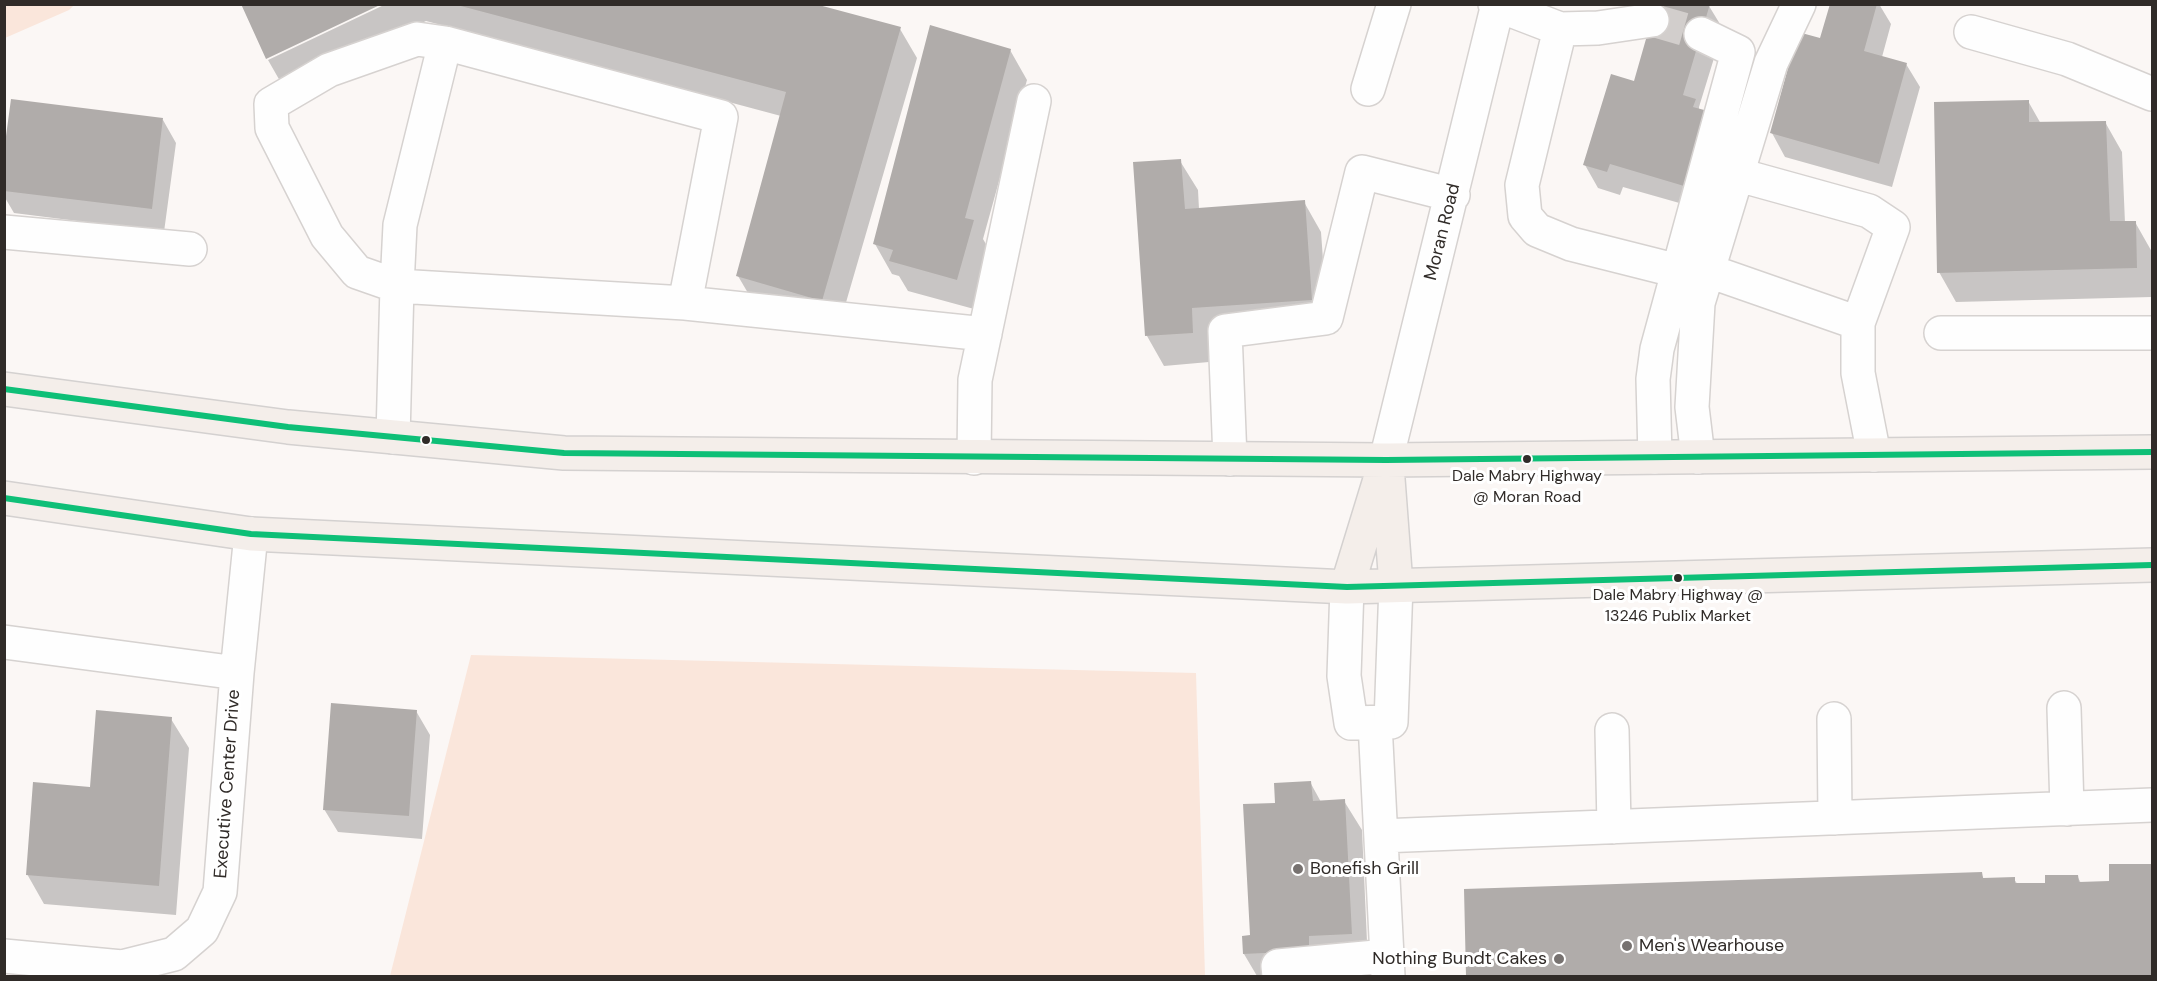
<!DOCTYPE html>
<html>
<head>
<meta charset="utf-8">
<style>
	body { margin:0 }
	#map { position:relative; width:2157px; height:981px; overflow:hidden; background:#fbf7f5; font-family:"DM Sans",sans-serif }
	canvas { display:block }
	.frame { position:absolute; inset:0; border:6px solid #302b28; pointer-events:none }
</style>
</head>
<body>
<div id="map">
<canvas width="2157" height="981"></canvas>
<div class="frame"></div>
</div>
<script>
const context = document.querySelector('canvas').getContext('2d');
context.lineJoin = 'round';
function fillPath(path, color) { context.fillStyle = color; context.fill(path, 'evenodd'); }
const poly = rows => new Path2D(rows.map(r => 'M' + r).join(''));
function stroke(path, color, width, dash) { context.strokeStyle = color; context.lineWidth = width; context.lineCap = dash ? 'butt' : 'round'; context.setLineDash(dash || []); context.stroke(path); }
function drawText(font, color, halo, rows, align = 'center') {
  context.font = font + ' "DM Sans",sans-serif'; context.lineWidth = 6; context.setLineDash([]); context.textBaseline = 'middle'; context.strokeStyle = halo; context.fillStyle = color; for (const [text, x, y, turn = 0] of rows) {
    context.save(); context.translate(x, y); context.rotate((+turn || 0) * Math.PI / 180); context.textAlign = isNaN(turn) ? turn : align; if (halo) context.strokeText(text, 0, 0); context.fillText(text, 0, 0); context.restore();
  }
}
const green = poly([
	[5,4,74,4,74,5,69,10,5,38],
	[471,655,1196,673,1205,976,390,976]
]);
const shadow = poly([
	[386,4,809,4,900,29,917,58,838,330,755,305,738,276,781,116,426,21,284,88,268,60],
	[1831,4,1879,4,1891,24,1882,57,1906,64,1920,87,1892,187,1785,157,1772,133,1821,40],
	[1709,6,1723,29,1699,107,1697,208,1623,187,1620,195,1598,188,1585,165,1635,83],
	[1010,50,1027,80,983,239,990,251,974,309,908,291,899,276,892,274,875,244],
	[2028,101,2041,124,2105,122,2122,152,2125,223,2135,222,2152,252,2152,297,1956,302,1939,272],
	[163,120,176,143,164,232,14,213,4,196,4,163],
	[1180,161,1198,190,1199,209,1304,202,1321,232,1328,329,1208,338,1209,362,1164,366,1147,336,1135,164],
	[416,711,430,735,422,839,338,832,324,809],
	[171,719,189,748,176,915,44,904,27,874,91,789],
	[1310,782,1321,802,1344,801,1362,830,1368,964,1325,976,1257,976,1244,954,1252,937,1277,805],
	[2111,866,2152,866,2152,976,1467,976,1465,890,1981,874,1984,879,2014,879,2018,885,2047,884,2077,876,2081,883,2111,882]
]);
const building = poly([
	[241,4,382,4,266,59],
	[815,4,901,27,822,301,736,276,786,92,457,5],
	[1656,4,1710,4,1683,95,1696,99,1693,107,1708,111,1684,186,1610,164,1607,172,1583,165,1611,74,1634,81],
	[1830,4,1877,4,1864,51,1907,63,1879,164,1770,133,1798,32,1820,38],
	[930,25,1011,49,965,218,974,220,957,280,889,261,893,250,873,244],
	[11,99,163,118,152,209,4,191,4,151],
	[2029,100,2029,122,2106,121,2110,221,2136,221,2137,268,1937,273,1934,102],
	[1181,159,1185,209,1305,200,1312,300,1192,308,1193,333,1145,336,1133,162],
	[331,703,417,710,409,816,323,810],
	[96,710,172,717,159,886,26,875,33,782,90,787],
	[1311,781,1313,801,1345,799,1352,934,1309,936,1309,951,1243,954,1242,936,1250,935,1243,804,1275,803,1274,783],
	[2109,864,2152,864,2152,976,1466,976,1464,889,1982,872,1983,878,2015,877,2015,883,2045,883,2045,875,2078,875,2079,882,2109,881]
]);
const minorTunnel = poly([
	[1652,20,1701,34]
]);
const minor = poly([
	[1495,4,1560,29,1598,28,1652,20],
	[1560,29,1522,185,1525,216,1537,230,1571,244,1678,271],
	[1971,32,2067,59,2152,94],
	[1368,89,1394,4],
	[1739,175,1869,211,1893,227,1858,323,1858,373,1874,455],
	[4,232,190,249],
	[1709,271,1858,323],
	[685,303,985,334],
	[1941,333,2152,333],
	[393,437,397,286,400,225,445,43,721,117,685,303,397,286,357,272,327,236,272,128,271,104,329,70,417,39,445,43],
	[1655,457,1653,379,1657,349,1738,52,1701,34],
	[1698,457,1692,407,1698,303,1771,63,1799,4],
	[974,458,975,380,1034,101],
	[1230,459,1225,331,1326,318,1362,172,1453,195],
	[1386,460,1498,4],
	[1347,587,1344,676,1351,723,1391,722,1396,585],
	[4,642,237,673],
	[2064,708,2067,809],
	[1834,719,1835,818],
	[1375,723,1388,976],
	[1612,730,1614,827],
	[1381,836,2152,805],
	[4,956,122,967,174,954,202,930,220,892,237,673,251,534],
	[1279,976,1278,966,1387,956]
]);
const major = poly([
	[4,389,288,427,564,453,1386,460,2152,452],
	[1388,479,1396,585],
	[4,498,251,534,1347,587,2152,565],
	[1347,587,1386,460]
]);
const bus1 = poly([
	[4,389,288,427,564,453,1386,460,2152,452],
	[4,498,251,534,1347,587,2152,565]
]);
const markers = [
	[426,440,5,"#302b28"],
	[1527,459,5,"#302b28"],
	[1678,578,5,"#302b28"],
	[1298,869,6,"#777270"],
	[1627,946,6,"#777270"],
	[1559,959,6,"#777270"]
];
const busNames = [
	["Dale Mabry Highway",1527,477],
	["@ Moran Road",1527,498],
	["Dale Mabry Highway @",1678,596],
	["13246 Publix Market",1678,617]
];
const streetNames = [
	["Moran Road",1443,232,-76],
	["Executive Center Drive",228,784,-86]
];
const poiNames = [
	["Bonefish Grill",1310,869],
	["Men's Wearhouse",1639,946],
	["Nothing Bundt Cakes",1547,959,"right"]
];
fillPath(green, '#fae6db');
fillPath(shadow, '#0003');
fillPath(building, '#b0acaa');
stroke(minorTunnel, '#d2cecc', 33, [33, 16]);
stroke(minor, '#d6d2d0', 36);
stroke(major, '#d4d1d0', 36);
stroke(minor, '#fefefe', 33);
stroke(major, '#f4eeea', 33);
stroke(bus1, '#0ebf77', 6);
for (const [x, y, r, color] of markers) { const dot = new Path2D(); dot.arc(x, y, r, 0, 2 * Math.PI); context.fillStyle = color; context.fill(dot); stroke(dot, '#fff', 2); }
drawText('16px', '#302b28', '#fff', busNames);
drawText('18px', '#302b28', '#fff', streetNames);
drawText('18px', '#302b28', '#fff', poiNames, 'left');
</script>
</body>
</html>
